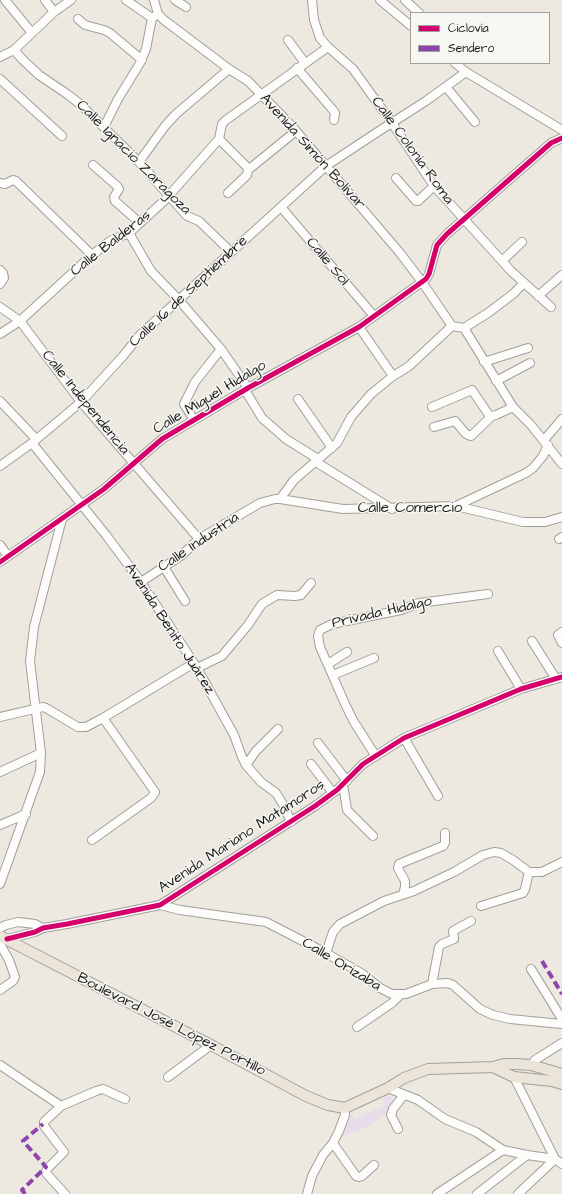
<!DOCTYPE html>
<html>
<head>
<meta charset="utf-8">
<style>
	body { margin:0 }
	#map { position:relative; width:562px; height:1194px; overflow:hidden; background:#ede9e0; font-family:"Architects Daughter",sans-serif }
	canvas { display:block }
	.legend { position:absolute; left:410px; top:12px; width:140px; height:52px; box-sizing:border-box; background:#f6f6f2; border:1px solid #9f9f9c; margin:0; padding:5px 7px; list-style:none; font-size:12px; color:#1c1c1c }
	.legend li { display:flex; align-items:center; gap:8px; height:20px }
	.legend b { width:20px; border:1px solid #9f9f9c }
</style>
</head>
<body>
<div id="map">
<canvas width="562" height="1194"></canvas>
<ul class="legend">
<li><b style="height:5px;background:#d6006c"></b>Ciclovía</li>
<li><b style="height:5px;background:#8e44ad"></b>Sendero</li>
</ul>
</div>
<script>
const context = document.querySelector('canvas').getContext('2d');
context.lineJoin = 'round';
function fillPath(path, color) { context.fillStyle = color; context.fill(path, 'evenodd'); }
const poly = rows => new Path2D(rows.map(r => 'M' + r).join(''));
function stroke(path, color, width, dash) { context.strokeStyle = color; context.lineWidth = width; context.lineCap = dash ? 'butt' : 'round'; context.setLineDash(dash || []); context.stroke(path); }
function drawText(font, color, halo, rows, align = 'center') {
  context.font = font + ' "Architects Daughter",sans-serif'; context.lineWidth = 3; context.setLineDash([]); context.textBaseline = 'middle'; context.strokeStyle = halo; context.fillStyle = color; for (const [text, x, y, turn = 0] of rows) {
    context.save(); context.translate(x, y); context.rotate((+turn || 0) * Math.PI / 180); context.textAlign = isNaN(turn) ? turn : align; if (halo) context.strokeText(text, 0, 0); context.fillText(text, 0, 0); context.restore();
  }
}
const built = poly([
	[388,1096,393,1097,396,1103,388,1112,367,1127,340,1137,346,1117,352,1115,355,1119,385,1105,383,1099]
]);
const minor = poly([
	[5,0,32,33],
	[45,0,54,12],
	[126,0,152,18],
	[154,0,158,14,164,20,229,69,248,81,291,125,400,253,422,282,452,326],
	[175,0,186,7],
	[312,0,314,20,320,38,328,47,353,69,392,123,434,186,511,271,551,307],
	[380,0,411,26],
	[405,0,419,13],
	[78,19,85,25,104,30,110,33,142,60],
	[288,40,305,63],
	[14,50,22,59,39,75,67,94,80,104,139,162,187,216,199,221,231,252],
	[0,57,14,50,54,12,71,0],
	[455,63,466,72,562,130],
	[297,68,332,109,335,113,334,120],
	[0,79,62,136],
	[446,87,475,122],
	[104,127,118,99,140,63,146,49,152,18,158,14],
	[219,139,247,167,248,170,247,175,228,193],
	[139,162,165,126,176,114,229,69],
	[93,165,117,186,119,189,114,197,115,201,140,223],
	[248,170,296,131],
	[396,178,416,201,418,201,434,186],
	[0,183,5,184,13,180,16,181,92,255],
	[281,207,374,316],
	[129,233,151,271,179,300,221,349,248,388],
	[502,261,522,242],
	[0,270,3,273,4,278,0,284],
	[538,296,562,275],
	[0,307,20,321,81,402,199,539],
	[359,327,393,376],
	[464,328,513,407,531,425,562,464],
	[0,334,20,321,92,255,110,241,129,233,165,200,219,139,222,124,226,120,328,47],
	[484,362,528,348],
	[496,381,530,363],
	[245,390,262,418,286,439,318,459],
	[298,399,332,448],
	[0,401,36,439],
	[432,407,472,390,489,415,492,416,496,415,513,407],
	[194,420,184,404,195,382,221,349],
	[434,427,455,421,466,434,471,436,492,416],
	[544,440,562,419],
	[32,443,106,535,141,582,197,668,234,735,242,757,246,765,261,782,276,793,284,806,291,822],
	[316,462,392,509],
	[0,466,32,443,81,402,123,356,140,335,326,166,376,133,426,101,466,72],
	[280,499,294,480,337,443,351,417,371,394,393,376,408,367,452,326,464,328,488,313,513,294,523,284],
	[456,506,526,473,533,468,543,456,548,445],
	[559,539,562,537],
	[0,545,8,556],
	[0,562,104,489,162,439,248,388,359,327,426,279,429,274,437,245,447,234,551,143,562,138],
	[164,567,185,601],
	[141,582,182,555,199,539,260,503,275,499,280,499,343,509,456,506,523,522,545,522,562,517],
	[562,632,558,635,562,643],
	[532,641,556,679],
	[498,651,521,689],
	[328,664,347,652],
	[197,668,222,656,248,625,262,604,277,595,295,596,301,595,311,583],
	[333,675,374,658],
	[0,717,43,707,46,708,78,727,86,727,103,718,194,663],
	[404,738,438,796],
	[318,743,347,781],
	[375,755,354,722,346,706,320,647,318,636,320,630,332,624,401,610,419,603,488,594],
	[311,764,333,793],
	[246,765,256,751,278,729],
	[0,772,41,753],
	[343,784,347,810,373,836],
	[0,825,26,814],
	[92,840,151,798,155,792,103,718],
	[0,884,40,772,41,753,30,661,34,627,62,519],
	[403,894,405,887,405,881,398,868,399,864,443,846,445,843,445,833],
	[160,905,180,910,266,922,326,953,361,973,380,988,392,994,406,994,432,984,448,983,453,985,480,1009,493,1015,510,1019,562,1024],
	[481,906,523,893,525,889,529,872],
	[0,928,6,925,18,922,35,924,43,928],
	[7,939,35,932,43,928,67,924,160,905,315,806,337,790,363,764,404,738,521,689,562,677],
	[0,944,9,960,15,977,13,981,0,990],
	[326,953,333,932,340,924,384,901,414,891,454,872,483,855,494,852,501,853,513,860,529,872,542,872,562,862],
	[531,969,562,1019],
	[432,984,439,947,442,944,454,939,453,931,471,921],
	[357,1027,392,1003,400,995],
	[0,1065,61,1106],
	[531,1065,535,1060,562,1043],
	[168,1077,211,1045],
	[514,1077,555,1159,518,1194],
	[388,1088,418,1100,445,1119,476,1132,503,1150,527,1155,555,1159,562,1164],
	[398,1129,391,1115,393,1109,404,1095],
	[333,1143,356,1176,359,1177,362,1176,374,1165],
	[65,1194,46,1173,47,1169,64,1152,44,1126,44,1122,61,1106,96,1091,103,1089,125,1099],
	[307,1194,312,1176,323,1155,333,1143,339,1131,345,1115,345,1108],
	[437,1194,503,1150],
	[477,1194,527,1155]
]);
const major = poly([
	[0,936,211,1045,306,1096,328,1105,345,1108,388,1088,404,1078,428,1069,493,1067,504,1064,516,1064,531,1065,562,1074],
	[493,1067,514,1077,552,1081,562,1084]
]);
const quiet = poly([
	[542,961,562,994],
	[25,1194,22,1190,46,1167,23,1141,43,1124]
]);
const cycleway = poly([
	[0,562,104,489,162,439,248,388,359,327,426,279,429,274,437,245,447,234,551,143,562,138],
	[7,939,35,932,43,928,67,924,160,905,315,806,337,790,363,764,404,738,521,689,562,677]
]);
const streetNames = [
	["Calle Colonia Roma",412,151,54],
	["Avenida Simón Bolívar",312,152,48],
	["Calle Ignacio Zaragoza",133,158,45],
	["Calle Balderas",111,244,-38],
	["Calle Sol",327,262,50],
	["Calle 16 de Septiembre",189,292,-43],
	["Calle Miguel Hidalgo",210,398,-31],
	["Calle Independencia",85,403,51],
	["Calle Comercio",410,509],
	["Calle Industria",199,543,-34],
	["Privada Hidalgo",382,613,-13],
	["Avenida Benito Juárez",169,629,57],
	["Avenida Mariano Matamoros",242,837,-33],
	["Calle Orizaba",341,965,31],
	["Boulevard José López Portillo",171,1025,27]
];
fillPath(built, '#e8ddea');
stroke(minor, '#a29f9a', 10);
stroke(major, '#a29f9a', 12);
stroke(minor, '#fcfcfa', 8);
stroke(major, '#ebe4d9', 10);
stroke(quiet, '#8e44ad', 4, [8, 4]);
stroke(cycleway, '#d6006c', 5);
drawText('15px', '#1c1c1c', '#f6f6f2', streetNames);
</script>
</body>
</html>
